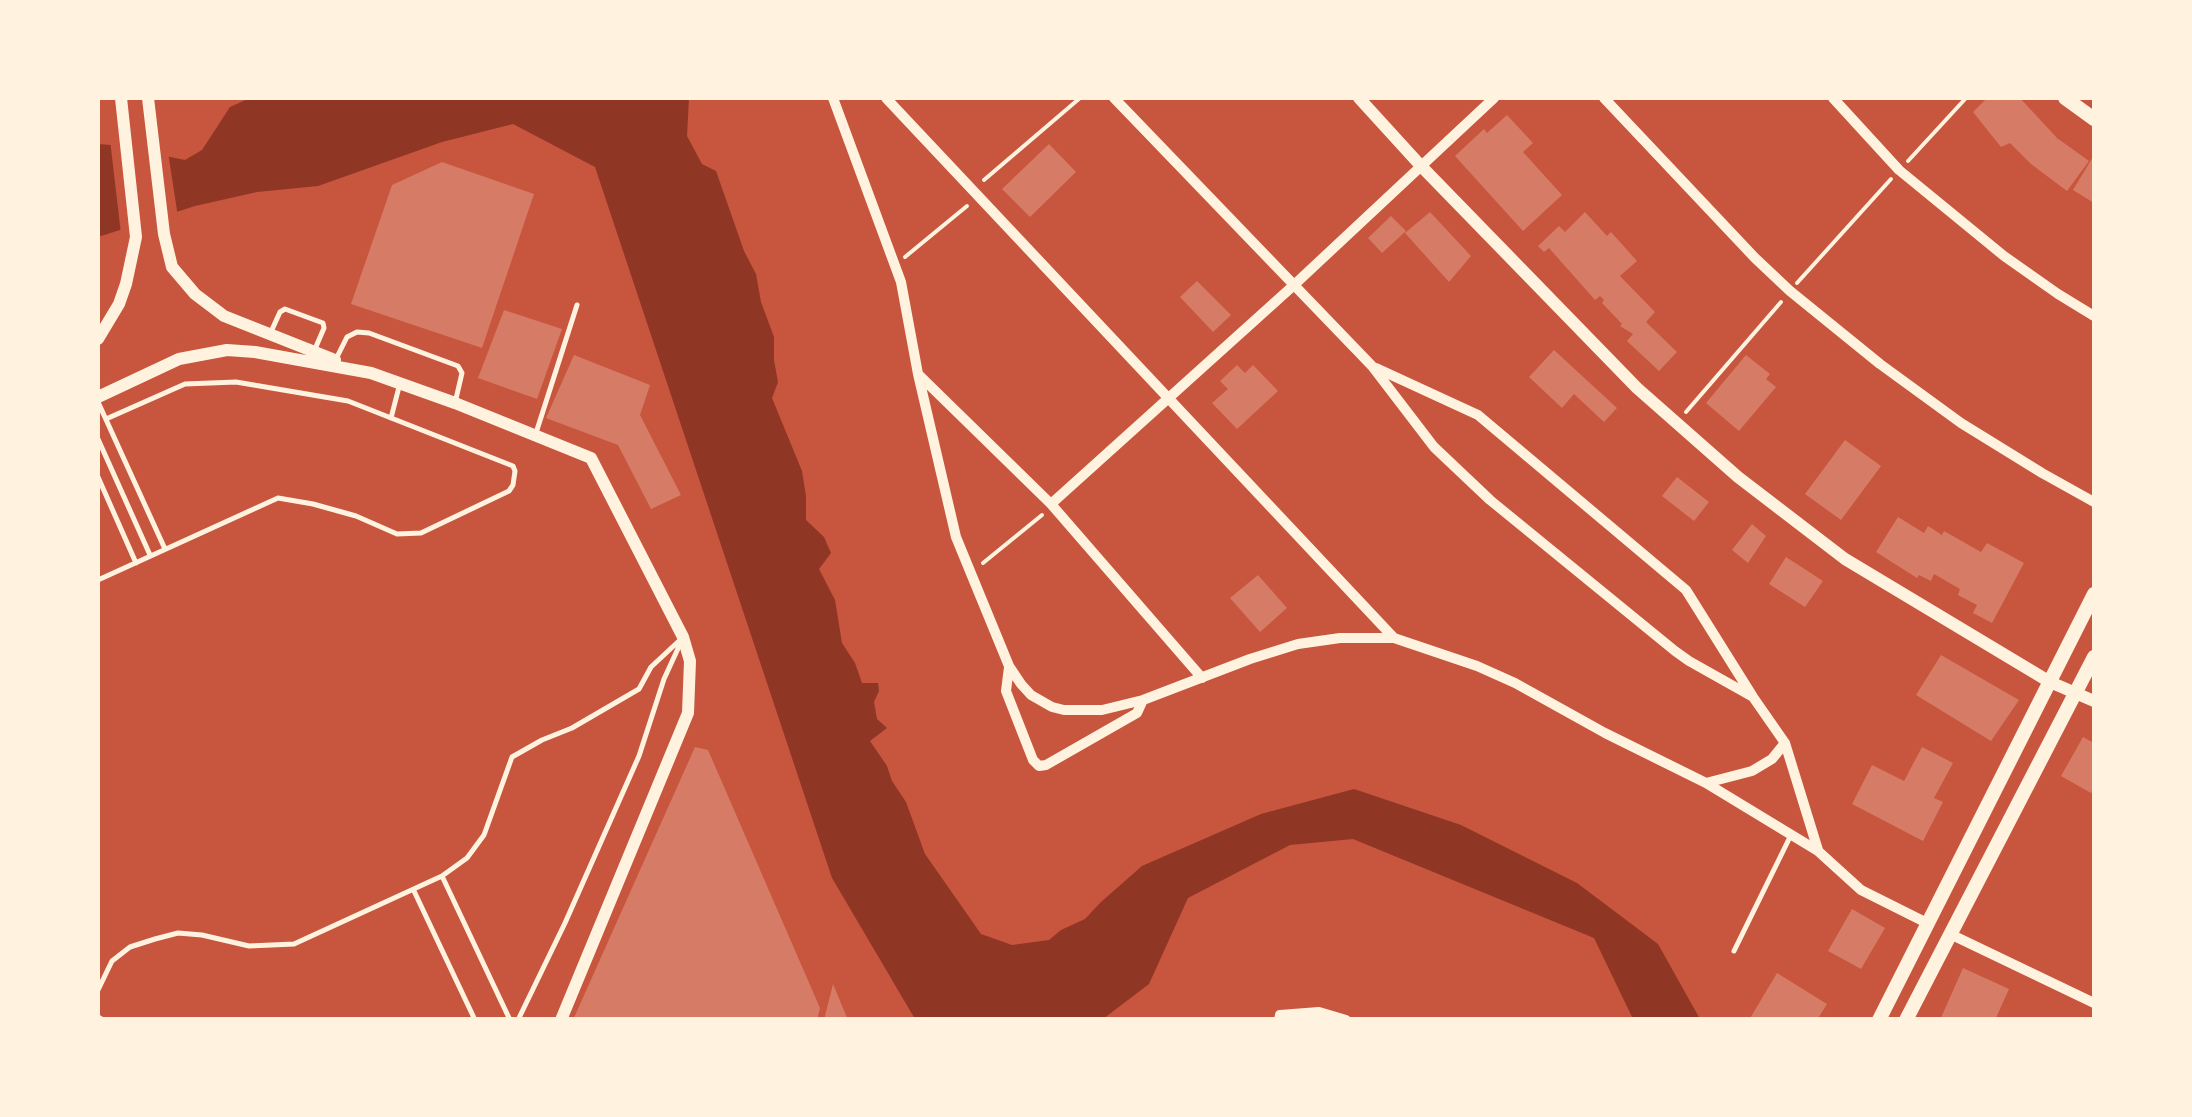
<!DOCTYPE html>
<html>
<head>
<meta charset="utf-8">
<style>
	body { margin:0 }
	#map { position:relative; width:2192px; height:1117px; overflow:hidden; background:#c8553d; font-family:Lato,sans-serif }
	canvas { display:block }
	.frame { position:absolute; inset:0; border:100px solid #fff3e0; pointer-events:none }
</style>
</head>
<body>
<div id="map">
<canvas width="2192" height="1117"></canvas>
<div class="frame"></div>
</div>
<script>
const context = document.querySelector('canvas').getContext('2d');
context.lineJoin = 'round';
function fillPath(path, color) { context.fillStyle = color; context.fill(path, 'evenodd'); }
const poly = rows => new Path2D(rows.map(r => 'M' + r).join(''));
function stroke(path, color, width, dash) { context.strokeStyle = color; context.lineWidth = width; context.lineCap = dash ? 'butt' : 'round'; context.setLineDash(dash || []); context.stroke(path); }
const water = poly([
	[250,98,689,98,687,136,702,164,716,171,744,251,756,274,761,302,774,337,774,360,778,382,772,398,802,471,806,496,806,520,824,537,831,553,819,569,835,600,842,643,855,663,862,683,878,683,879,691,874,702,877,719,887,728,870,741,887,766,892,781,906,802,925,854,981,934,1012,945,1049,940,1061,930,1085,919,1101,902,1142,866,1261,814,1354,789,1461,825,1577,883,1658,944,1700,1019,1633,1019,1594,938,1353,839,1290,845,1188,898,1149,984,1103,1019,915,1019,832,878,595,167,513,124,442,142,318,186,257,192,195,206,98,237,98,144,111,145,185,160,202,150,230,107]
]);
const pier = poly([
	[110,140,168,152,178,217,121,234]
]);
const building = poly([
	[1987,98,2020,98,2057,138,2089,161,2067,191,2031,164,2010,143,2001,147,1973,112],
	[1507,115,1533,143,1523,152,1562,195,1523,231,1455,156,1484,129,1487,133],
	[1049,144,1076,172,1030,217,1002,189],
	[2094,155,2094,203,2073,190],
	[442,162,534,194,482,348,351,304,392,185],
	[1430,212,1471,256,1449,282,1405,233],
	[1585,212,1607,236,1611,232,1637,261,1620,276,1655,312,1646,322,1677,352,1659,371,1627,341,1633,334,1620,326,1622,324,1602,303,1604,300,1600,296,1595,300,1549,248,1544,252,1538,246,1559,226,1565,232],
	[1391,216,1406,231,1382,253,1368,238],
	[1197,281,1231,315,1213,332,1180,297],
	[504,310,562,329,537,399,478,378],
	[1554,350,1617,408,1604,422,1574,394,1562,408,1529,377],
	[574,355,650,385,640,415,681,495,651,509,618,445,546,418],
	[1746,355,1770,374,1766,379,1776,387,1739,431,1706,403],
	[1237,365,1245,373,1253,365,1278,391,1237,429,1212,403,1228,389,1220,381],
	[1845,440,1881,466,1841,520,1805,494],
	[1677,477,1709,502,1694,521,1662,496],
	[1898,517,1924,533,1928,526,1942,535,1944,531,1981,552,1987,543,2024,563,1992,623,1973,613,1977,605,1958,595,1960,589,1934,574,1931,581,1919,575,1917,578,1876,552],
	[1752,524,1766,536,1748,563,1732,550],
	[1786,557,1823,581,1805,607,1769,584],
	[1258,575,1287,608,1260,632,1230,598],
	[1941,655,2019,700,1991,741,1916,695],
	[2083,737,2094,743,2094,788,2091,793,2061,776],
	[695,747,708,750,820,1008,817,1020,573,1020],
	[1922,747,1953,763,1934,798,1943,802,1923,841,1852,804,1872,765,1904,781],
	[1852,909,1885,928,1861,969,1828,951],
	[1963,968,2009,989,1995,1020,1940,1020],
	[1777,973,1827,1004,1817,1020,1749,1020],
	[833,984,848,1020,824,1020]
]);
const path = poly([
	[1908,161,1966,98],
	[984,180,1080,98],
	[905,257,967,206],
	[1797,283,1891,179],
	[1686,412,1781,302],
	[983,563,1042,515]
]);
const service = poly([
	[270,334,280,312,285,309,323,323,324,328,315,349],
	[337,357,347,337,357,332,369,333,458,366,462,373,455,403],
	[98,402,165,549],
	[391,418,399,387],
	[536,433,577,305],
	[98,439,150,555],
	[98,477,136,563],
	[98,580,278,498,313,504,356,516,397,534,421,533,509,491,513,485,515,471,513,466,348,401,236,382,185,384,106,419],
	[442,876,510,1020],
	[414,891,475,1020],
	[1734,951,1790,837],
	[98,990,112,961,130,947,155,939,178,933,202,935,249,946,294,944,442,876,467,858,484,835,512,757,542,740,572,728,639,689,651,667,680,640],
	[98,1017,103,1020],
	[518,1020,565,923,639,756,664,679,681,642]
]);
const minor = poly([
	[833,98,901,282,918,374,956,537,1009,666,1021,684,1031,695,1052,707,1064,710,1102,710,1143,700,1250,659,1298,644,1340,638,1394,638,1477,666,1515,683,1605,733,1706,783,1818,851,1861,890,1927,923],
	[886,98,1394,638],
	[1114,98,1372,366,1434,447,1490,500,1675,651,1689,661,1753,697],
	[1604,98,1755,258,1790,291,1880,364,1961,423,2042,473,2094,502],
	[1833,98,1899,170,2004,256,2058,294,2094,316],
	[1376,368,1478,415,1686,590,1753,697,1785,743,1818,850],
	[919,375,1051,504,1202,678],
	[1051,504,1294,285,1494,98],
	[1009,667,1006,691,1033,760,1039,766,1046,765,1137,713,1143,700],
	[1706,783,1752,771,1772,759,1785,743],
	[1950,934,2094,1003],
	[1279,1020,1280,1015,1319,1012,1346,1020]
]);
const tertiary = poly([
	[148,98,164,234,172,267,195,294,224,316,335,360],
	[1359,98,1421,166,1637,388,1738,477,1845,559,2050,682,2094,701],
	[98,339,119,304,126,284,136,237,121,98],
	[98,397,179,359,227,350,255,352,371,373,455,403,591,458,683,637,690,661,688,713,561,1020]
]);
const secondary = poly([
	[2065,98,2094,119],
	[1879,1020,2094,594],
	[1906,1020,2094,657]
]);
fillPath(water, '#8f3625');
fillPath(pier, '#c8553d');
fillPath(building, '#d67c66');
stroke(path, '#fff3e0', 4);
stroke(service, '#fff3e0', 5);
stroke(minor, '#fff3e0', 10);
stroke(tertiary, '#fff3e0', 12);
stroke(secondary, '#fff3e0', 14);
</script>
</body>
</html>
